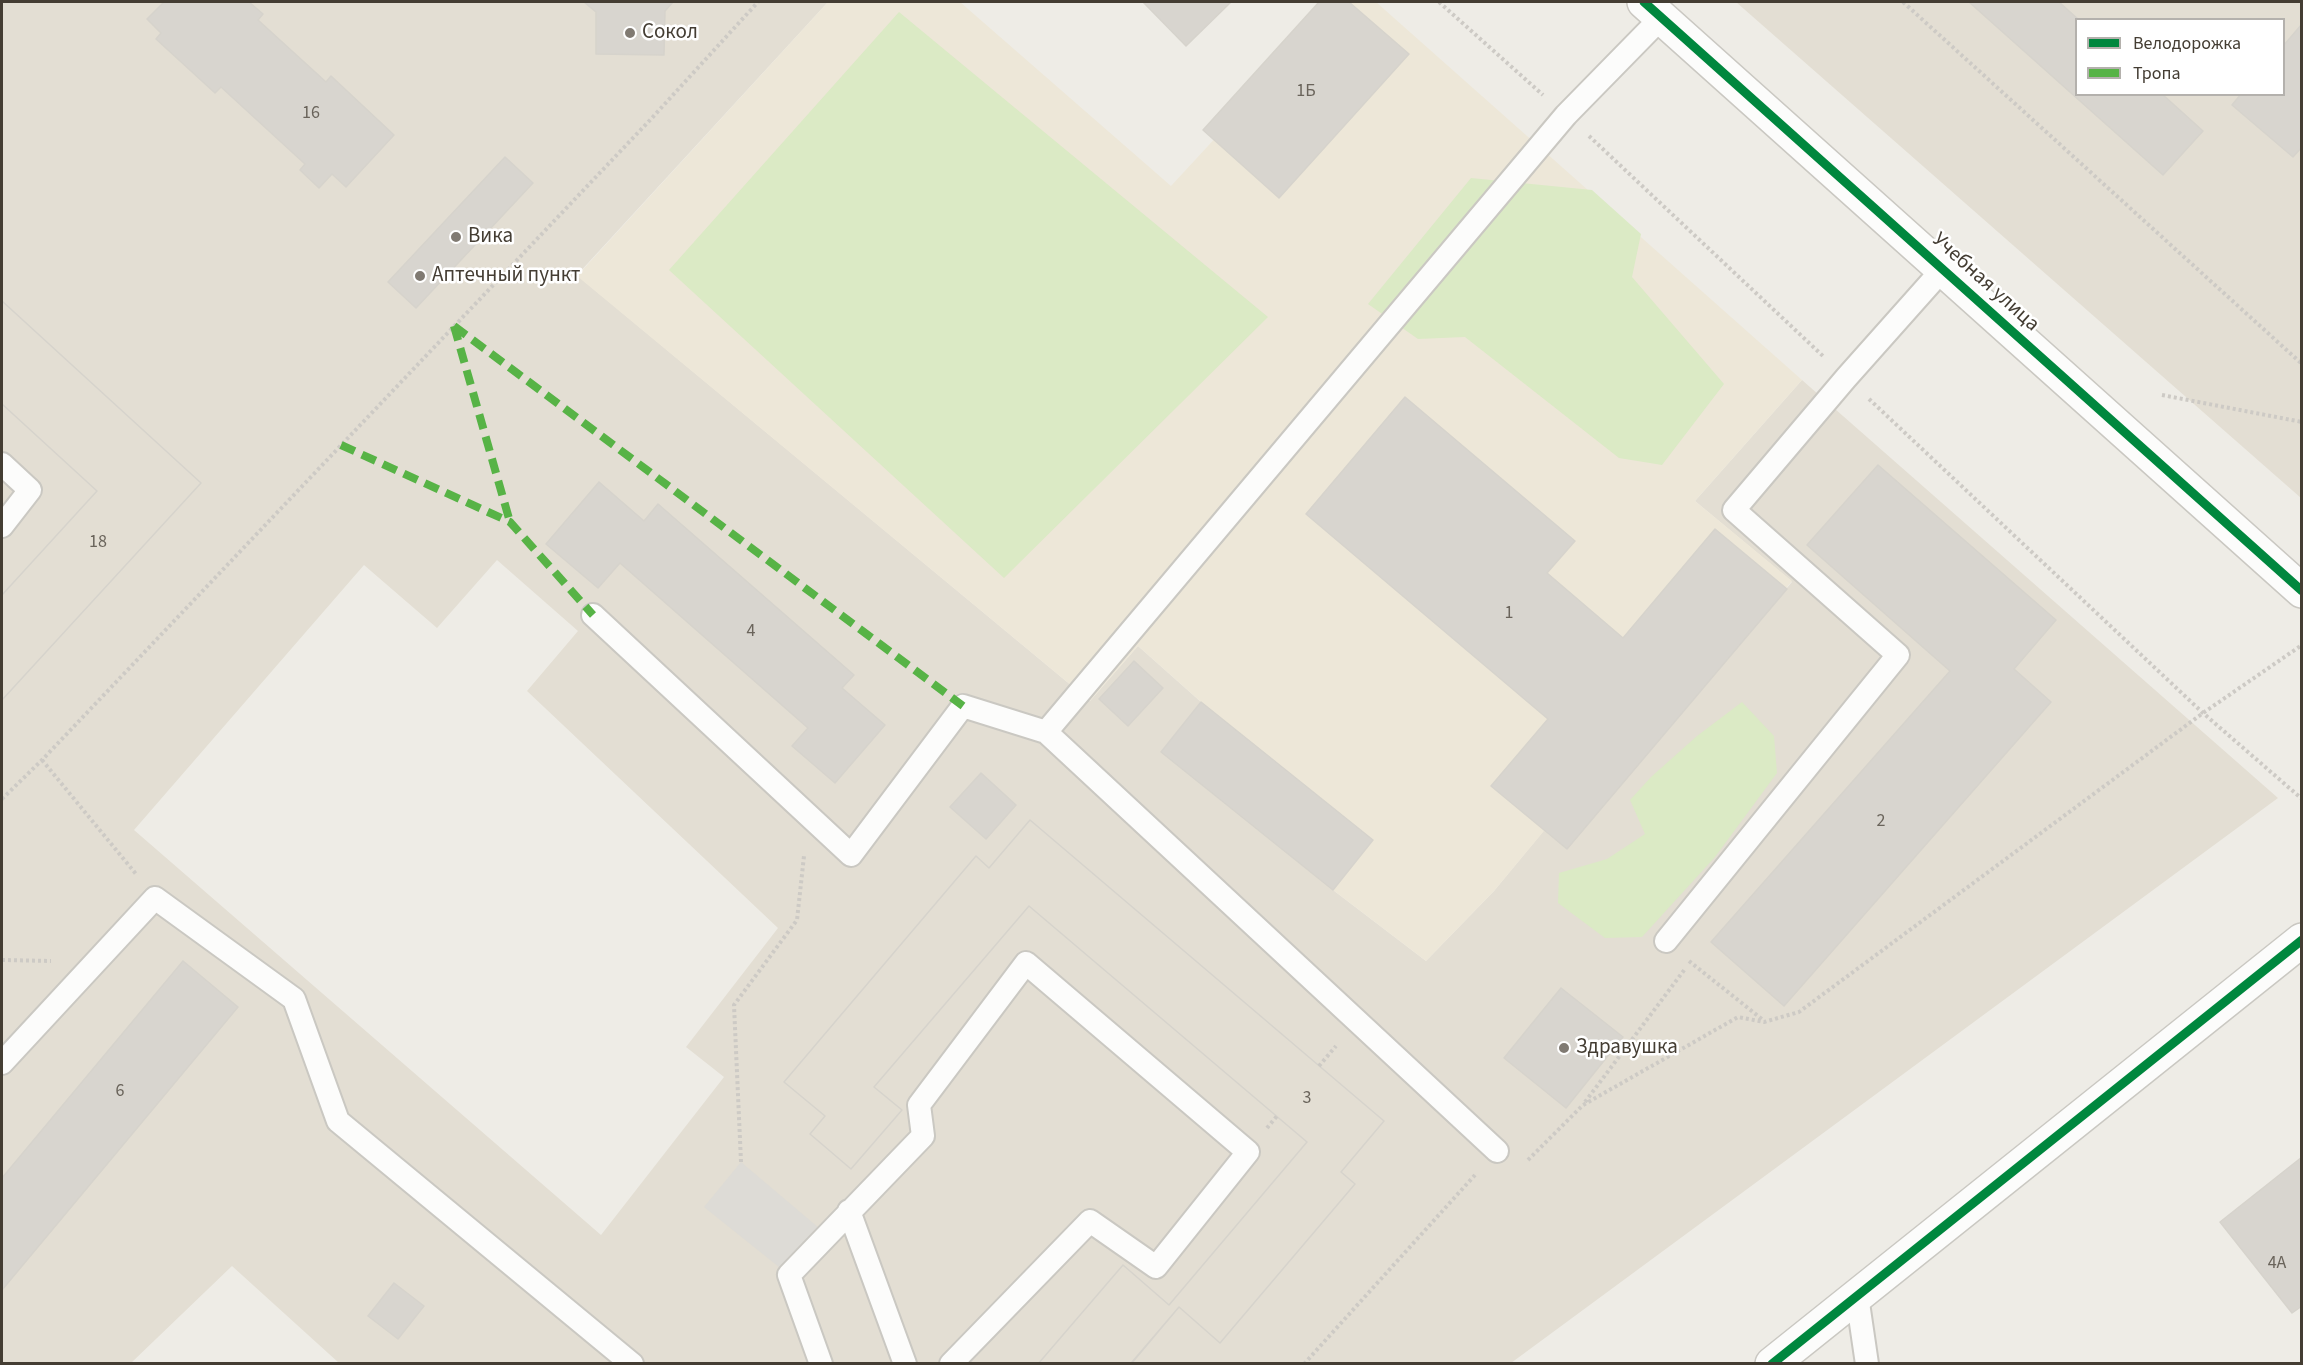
<!DOCTYPE html>
<html>
<head>
<meta charset="utf-8">
<style>
	body { margin:0 }
	#map { position:relative; width:2303px; height:1365px; overflow:hidden; background:#eeece6; font-family:"Source Sans 3",sans-serif }
	canvas { display:block }
	.frame { position:absolute; inset:0; border:3px solid #443d33; pointer-events:none }
	.legend { position:absolute; left:2075px; top:18px; width:210px; height:78px; box-sizing:border-box; background:#fff; border:2px solid #b4b1ad; margin:0; padding:8px 10px; list-style:none; font-size:18px; color:#443d33 }
	.legend li { display:flex; align-items:center; gap:12px; height:30px }
	.legend b { width:30px; border:2px solid #b4b1ad }
</style>
</head>
<body>
<div id="map">
<canvas width="2303" height="1365"></canvas>
<div class="frame"></div>
<ul class="legend">
<li><b style="height:8px;background:#00873e"></b>Велодорожка</li>
<li><b style="height:8px;background:#57b346"></b>Тропа</li>
</ul>
</div>
<script>
const context = document.querySelector('canvas').getContext('2d');
context.lineJoin = 'round';
function fillPath(path, color) { context.fillStyle = color; context.fill(path, 'evenodd'); }
const poly = rows => new Path2D(rows.map(r => 'M' + r).join(''));
function stroke(path, color, width, dash) { context.strokeStyle = color; context.lineWidth = width; context.lineCap = dash ? 'butt' : 'round'; context.setLineDash(dash || []); context.stroke(path); }
function drawText(font, color, halo, rows, align = 'center') {
  context.font = font + ' "Source Sans 3",sans-serif'; context.lineWidth = 5; context.setLineDash([]); context.textBaseline = 'middle'; context.strokeStyle = halo; context.fillStyle = color; for (const [text, x, y, turn = 0] of rows) {
    context.save(); context.translate(x, y); context.rotate((+turn || 0) * Math.PI / 180); context.textAlign = isNaN(turn) ? turn : align; if (halo) context.strokeText(text, 0, 0); context.fillText(text, 0, 0); context.restore();
  }
}
const residential = poly([
	[2,2,828,2,577,275,1090,701,1138,646,1201,702,1161,752,1333,890,1426,961,1494,891,1544,830,1567,849,1792,582,1695,501,1802,380,2278,798,1511,1363,339,1363,232,1266,131,1363,2,1364],
	[497,560,578,631,527,691,778,928,686,1047,724,1077,601,1235,134,830,364,565,437,628],
	[1736,2,2301,2,2301,498],
	[2076,20,2284,20,2284,94,2076,94]
]);
const education = poly([
	[828,2,960,2,1171,186,1341,2,1376,2,1802,380,1695,501,1792,581,1567,849,1544,831,1494,891,1426,961,1333,890,1373,840,1201,702,1138,646,1090,701,577,276]
]);
const green = poly([
	[899,12,1268,317,1004,578,669,270],
	[1471,178,1592,190,1641,234,1632,277,1724,384,1662,465,1619,458,1465,337,1418,339,1368,304],
	[1742,702,1774,736,1777,773,1715,857,1642,937,1605,938,1558,903,1559,873,1607,859,1645,834,1630,800,1651,777,1697,736]
]);
const parking = poly([
	[741,1162,826,1234,789,1275,704,1207]
]);
const building = poly([
	[164,2,249,2,263,14,258,20,326,82,331,76,394,135,346,187,332,174,319,188,300,170,305,164,221,87,215,93,156,39,161,33,147,19,164,2],
	[584,2,673,2,665,11,664,55,596,54,596,12,584,2],
	[1143,2,1231,2,1186,46,1143,2],
	[1319,2,1349,2,1409,54,1279,198,1203,130,1319,2],
	[1969,2,2059,2,2079,20,2076,20,2076,94,2162,94,2203,131,2163,175,1969,2],
	[2302,24,2302,147,2293,157,2232,105,2241,94,2284,94,2284,45,2302,24],
	[505,157,533,183,416,308,388,282,505,157],
	[2,301,201,483,2,700,2,595,97,491,2,404,2,301],
	[2,301,201,483,2,700,2,595,97,491,2,404,2,301],
	[1405,397,1575,541,1547,573,1623,638,1715,529,1787,589,1567,849,1491,786,1548,719,1306,514,1405,397],
	[1878,465,2056,620,2014,669,2051,702,1784,1006,1711,942,1950,671,1807,545,1878,465],
	[599,482,644,521,658,504,854,675,842,688,885,725,835,783,792,746,808,728,620,563,598,588,546,544,599,482],
	[1134,661,1163,688,1128,726,1099,699,1134,661],
	[1201,702,1373,840,1333,890,1161,752,1201,702],
	[981,773,1016,805,986,839,950,807,981,773],
	[1030,820,1384,1121,1341,1172,1355,1184,1220,1343,1179,1307,1132,1362,1134,1364,1038,1364,1123,1265,1169,1305,1307,1142,1029,906,874,1087,902,1110,851,1169,810,1134,825,1116,784,1082,976,856,989,868,1030,820],
	[1030,820,1384,1121,1341,1172,1355,1184,1220,1343,1179,1307,1131,1364,1038,1364,1123,1265,1169,1305,1307,1142,1029,906,874,1087,902,1110,851,1169,810,1134,825,1116,784,1082,976,856,989,868,1030,820],
	[183,961,238,1007,2,1290,2,1178,183,961],
	[1561,988,1623,1037,1566,1108,1504,1058,1561,988],
	[2302,1157,2302,1306,2292,1313,2220,1222,2302,1157],
	[394,1283,424,1306,398,1339,368,1316,394,1283]
]);
const path = poly([
	[1439,2,1543,95],
	[1903,2,2302,364],
	[1589,136,1824,357],
	[2162,395,2302,422],
	[1869,399,2203,713,2302,799],
	[42,760,136,874],
	[2,799,42,760,651,119,758,2],
	[2,960,51,961],
	[1689,961,1763,1020],
	[1319,1066,1336,1046],
	[1585,1102,1685,969],
	[1267,1128,1277,1116],
	[1528,1160,1583,1105,1738,1017,1764,1022,1799,1012,2203,713,2302,645],
	[741,1162,734,1005,797,920,804,856],
	[1304,1364,1475,1175]
]);
const service = poly([
	[2,464,30,490,2,526],
	[593,615,851,855,963,706,1046,732],
	[1666,941,1898,655,1734,510,1846,378,1943,269],
	[2,1063,155,898,294,999,338,1121,632,1364],
	[1497,1151,1046,732,1566,115,1662,17],
	[849,1211,905,1364],
	[1857,1296,1867,1364],
	[821,1364,789,1275,923,1136,919,1105,1026,963,1248,1152,1156,1267,1090,1221,951,1364]
]);
const minor = poly([
	[1644,2,2302,591],
	[1772,1364,2302,940]
]);
const quiet = poly([
	[454,326,963,706],
	[454,326,510,522],
	[341,445,510,522,593,615]
]);
const cycleway = poly([
	[1644,2,2302,591],
	[1772,1364,2302,940]
]);
const markers = [
	[630,33,6,"#807a72"],
	[456,237,6,"#807a72"],
	[420,276,6,"#807a72"],
	[1564,1048,6,"#807a72"]
];
const numberNames = [
	["1Б",1306,92],
	["16",311,114],
	["18",98,543],
	["1",1509,614],
	["4",751,632],
	["2",1881,822],
	["6",120,1092],
	["3",1307,1099],
	["4А",2277,1264]
];
const poiNames = [
	["Сокол",642,33],
	["Вика",468,237],
	["Аптечный пункт",432,276],
	["Здравушка",1576,1048]
];
const streetNames = [
	["Учебная улица",1985,283,42]
];
fillPath(residential, '#e3ded3');
fillPath(education, '#ede7d8');
fillPath(green, '#dbeac5');
fillPath(parking, '#dddbd6');
fillPath(building, '#d8d5cf');
stroke(building, '#d6d3cc', 1.5);
stroke(service, '#cac8c2', 26);
stroke(minor, '#cac8c2', 36);
stroke(path, '#cdcac5', 4, [3, 3]);
stroke(service, '#fcfcfb', 22);
stroke(minor, '#fcfcfb', 33);
stroke(quiet, '#57b346', 8, [15, 8]);
stroke(cycleway, '#00873e', 9);
for (const [x, y, r, color] of markers) { const dot = new Path2D(); dot.arc(x, y, r, 0, 2 * Math.PI); context.fillStyle = color; context.fill(dot); stroke(dot, '#fff', 2); }
drawText('18px', '#6a645b', null, numberNames);
drawText('21px', '#443d33', '#fff', poiNames, 'left');
drawText('21px', '#443d33', '#fff', streetNames);
</script>
</body>
</html>
